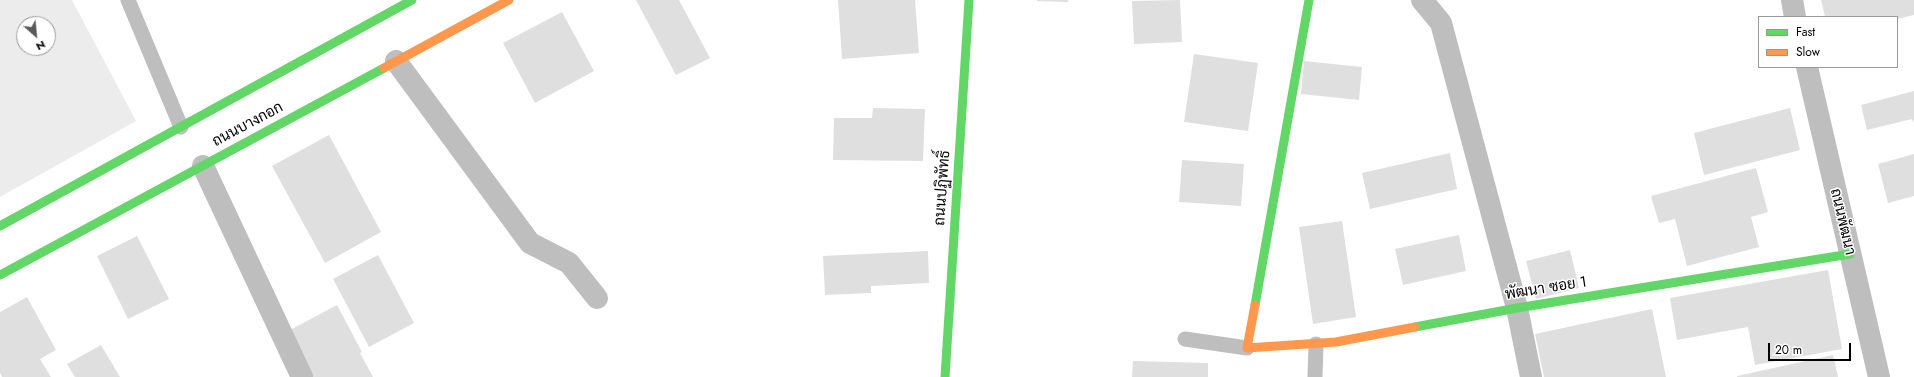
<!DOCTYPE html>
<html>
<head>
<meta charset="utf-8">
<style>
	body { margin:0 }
	#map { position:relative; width:1914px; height:377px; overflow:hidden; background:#fff; font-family:Jost,sans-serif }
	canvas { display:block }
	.legend { position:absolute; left:1758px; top:16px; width:140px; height:52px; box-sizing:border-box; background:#fff; border:1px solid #999; margin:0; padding:5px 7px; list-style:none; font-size:12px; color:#000 }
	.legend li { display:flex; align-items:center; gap:8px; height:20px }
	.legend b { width:20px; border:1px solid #999 }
	.north { position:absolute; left:16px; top:16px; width:40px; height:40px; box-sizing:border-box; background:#fff; border:1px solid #999; border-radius:50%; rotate:153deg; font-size:11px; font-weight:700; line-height:16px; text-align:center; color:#000 }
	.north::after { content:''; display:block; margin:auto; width:14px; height:18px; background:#595959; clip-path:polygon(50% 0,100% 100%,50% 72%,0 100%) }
	.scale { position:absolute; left:1768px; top:343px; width:83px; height:18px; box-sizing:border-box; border:2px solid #000; border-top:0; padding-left:5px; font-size:12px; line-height:14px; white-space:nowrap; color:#000; -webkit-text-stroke:3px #fff; paint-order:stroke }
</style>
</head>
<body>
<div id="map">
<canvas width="1914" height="377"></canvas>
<ul class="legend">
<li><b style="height:5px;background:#63d668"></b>Fast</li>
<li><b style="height:5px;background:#ff974d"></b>Slow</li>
</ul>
<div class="north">N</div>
<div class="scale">20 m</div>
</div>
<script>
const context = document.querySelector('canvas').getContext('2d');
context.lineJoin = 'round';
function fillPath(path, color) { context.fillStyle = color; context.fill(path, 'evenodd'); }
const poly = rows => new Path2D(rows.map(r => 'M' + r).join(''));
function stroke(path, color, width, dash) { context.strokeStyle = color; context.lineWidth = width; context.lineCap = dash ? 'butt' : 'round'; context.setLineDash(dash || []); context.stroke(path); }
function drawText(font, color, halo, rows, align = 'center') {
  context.font = font + ' Jost,Sarabun,sans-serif'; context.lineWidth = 3; context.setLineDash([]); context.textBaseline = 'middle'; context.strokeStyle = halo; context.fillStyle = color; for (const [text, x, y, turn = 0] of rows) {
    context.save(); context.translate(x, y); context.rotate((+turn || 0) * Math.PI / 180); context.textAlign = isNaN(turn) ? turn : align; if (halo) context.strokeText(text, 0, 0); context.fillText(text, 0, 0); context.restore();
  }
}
const green = poly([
	[0,0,72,0,136,121,0,197],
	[24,24,48,24,48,48,24,48]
]);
const building = poly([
	[636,0,679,0,710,58,676,75],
	[838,0,915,0,919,53,842,59],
	[1037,0,1068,0,1068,2,1037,1],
	[1180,0,1182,42,1134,44,1132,1],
	[1821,0,1914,0,1914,15,1897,19,1897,17,1825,17],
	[562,12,594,71,535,103,503,43],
	[1194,54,1258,63,1248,131,1184,122],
	[1304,61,1362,67,1359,100,1301,94],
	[1914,91,1914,123,1912,119,1867,130,1861,105],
	[873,108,925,109,923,161,833,160,834,118,872,118],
	[1790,108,1800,150,1704,175,1694,133],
	[329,135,381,232,325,263,272,166],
	[1450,153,1457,189,1370,209,1362,173],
	[1914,154,1914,196,1888,203,1878,164],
	[1182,160,1244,164,1241,206,1179,202],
	[1756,168,1768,212,1751,217,1759,247,1687,266,1675,219,1659,223,1651,196],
	[1342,221,1356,317,1313,324,1299,227],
	[1459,235,1466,271,1403,285,1395,249],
	[137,236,169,299,128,319,97,256],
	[1570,250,1579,288,1536,299,1526,261],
	[928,251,929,283,871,286,871,293,825,295,823,256],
	[378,255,414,323,369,347,333,279],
	[1828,270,1842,349,1755,365,1748,327,1677,340,1670,298],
	[27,297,56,350,40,359,51,377,2,377,0,373,0,312],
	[337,305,362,352,360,353,373,377,312,377,288,331],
	[1652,309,1666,377,1544,377,1535,334],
	[101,345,120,377,75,377,67,364],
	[1833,355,1838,377,1737,377,1737,376],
	[1133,361,1208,363,1208,377,1132,377]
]);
const lane = poly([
	[128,0,181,127],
	[1185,339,1247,348],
	[1315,377,1316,344]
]);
const street = poly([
	[1422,0,1441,23,1517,308,1531,377],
	[1792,0,1795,17],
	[396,61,530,243,569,263,597,298],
	[1807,67,1879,377],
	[203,166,302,377]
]);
const fast = poly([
	[0,226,412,0],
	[0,275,384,68],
	[1255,305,1309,0],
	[1415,327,1517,308,1850,254],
	[945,377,969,0]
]);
const slow = poly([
	[384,68,509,0],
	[1255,305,1247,348,1336,342,1415,327]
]);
const streetNames = [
	["ถนนบางกอก",248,125,-28],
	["ถนนปฏิพัทธิ์",943,188,-86],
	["ถนนพัฒนา",1842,222,77],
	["พัฒนา ซอย 1",1546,289,-9]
];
fillPath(green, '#ececec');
fillPath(building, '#dfdfdf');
stroke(lane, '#bebebe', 15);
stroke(street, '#bebebe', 22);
stroke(fast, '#63d668', 9);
stroke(slow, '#ff974d', 9);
drawText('15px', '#000', '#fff', streetNames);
</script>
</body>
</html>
